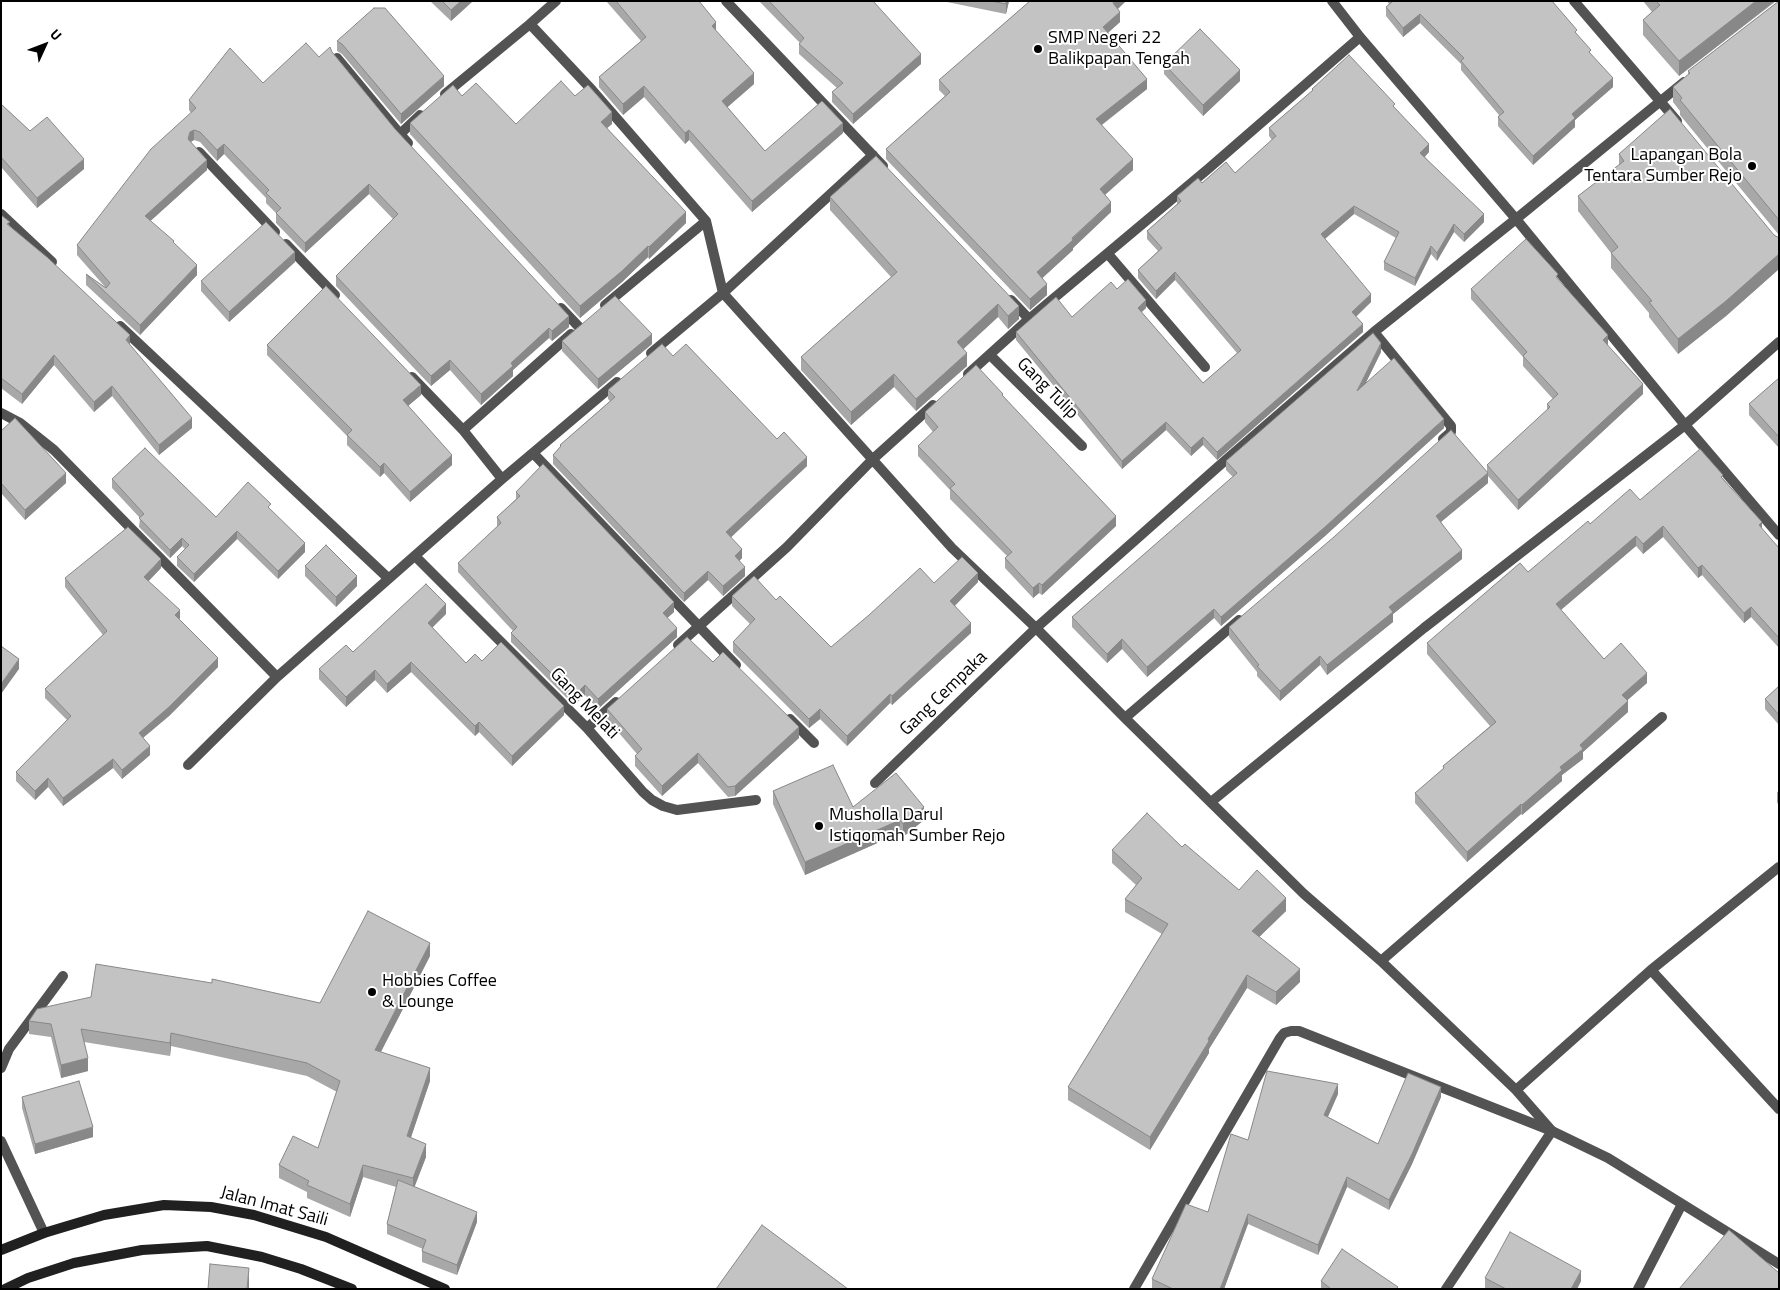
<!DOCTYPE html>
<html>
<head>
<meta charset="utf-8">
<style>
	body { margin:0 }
	#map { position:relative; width:1780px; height:1290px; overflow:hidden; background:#fff; font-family:"Titillium Web",sans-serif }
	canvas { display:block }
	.frame { position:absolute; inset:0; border:2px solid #000; pointer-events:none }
	.north { position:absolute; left:20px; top:20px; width:50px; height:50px; -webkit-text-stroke:4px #fff; paint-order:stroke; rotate:47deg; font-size:14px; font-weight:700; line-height:20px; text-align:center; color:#000 }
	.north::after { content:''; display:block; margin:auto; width:18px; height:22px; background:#000; clip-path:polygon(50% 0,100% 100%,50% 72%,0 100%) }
</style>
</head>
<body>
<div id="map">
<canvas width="1780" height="1290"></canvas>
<div class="frame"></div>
<div class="north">U</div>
</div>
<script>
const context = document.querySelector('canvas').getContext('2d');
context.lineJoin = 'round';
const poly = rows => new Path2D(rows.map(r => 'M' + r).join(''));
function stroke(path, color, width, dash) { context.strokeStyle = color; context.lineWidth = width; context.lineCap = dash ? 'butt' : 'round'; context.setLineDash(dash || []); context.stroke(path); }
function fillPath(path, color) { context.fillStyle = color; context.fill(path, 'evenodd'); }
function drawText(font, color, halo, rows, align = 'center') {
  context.font = font + ' "Titillium Web",sans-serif'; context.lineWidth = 4; context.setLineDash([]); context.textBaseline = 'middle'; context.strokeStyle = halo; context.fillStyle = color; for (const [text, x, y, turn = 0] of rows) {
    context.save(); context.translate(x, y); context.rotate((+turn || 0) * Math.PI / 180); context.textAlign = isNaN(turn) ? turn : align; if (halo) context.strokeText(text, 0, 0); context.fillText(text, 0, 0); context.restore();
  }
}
const service = poly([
	[1,1068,9,1049,63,976],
	[1,1141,44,1233],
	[1446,1289,1552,1131]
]);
const minor = poly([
	[726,1,883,166],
	[1332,1,1360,37,1516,219,1685,425,1779,535],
	[1574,1,1677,121],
	[530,24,556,1],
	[337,58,400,134],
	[445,94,530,24,592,90,706,221,723,293],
	[408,143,400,134,420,115],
	[199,152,275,232],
	[1,214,52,262],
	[286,244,335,295],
	[1108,254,1205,367],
	[723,293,873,155],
	[1011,300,1029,319],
	[605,305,706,221],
	[561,308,579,327],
	[120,326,388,578],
	[1374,332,1451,426,1451,432,1443,439],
	[651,353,723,293,952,548,1036,628,1125,718,1304,894,1381,961,1516,1090,1552,1131],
	[990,355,1082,446],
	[968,374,1029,319,1208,169,1360,37],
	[412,377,463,430,502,479],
	[1,413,20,423,54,450,277,677,502,479,617,382],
	[463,430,571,334],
	[533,453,736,665],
	[415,556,587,728,643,792,652,800,663,806,677,810,756,800],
	[678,645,787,547,873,459,933,405],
	[1125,718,1239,620],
	[790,719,814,743],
	[587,728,616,702],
	[188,765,277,677],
	[875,783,1036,628,1220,465,1374,332,1516,219,1684,82],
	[1211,802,1424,628,1685,425,1779,342],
	[1381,961,1662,717],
	[1651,970,1779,1109],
	[1516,1090,1651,970,1779,867],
	[1134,1289,1280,1038,1284,1033,1291,1031,1299,1031,1552,1131,1608,1158,1779,1264],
	[1638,1289,1682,1204]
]);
const secondary = poly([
	[1,1250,44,1233,104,1215,164,1205,211,1207,254,1215,326,1237,445,1289],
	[5,1289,28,1278,74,1263,142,1250,207,1246,262,1257,301,1269,352,1289]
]);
const wall = poly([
	[430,1,473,1,451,21],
	[606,1,699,1,716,31,754,84,727,107,765,151,843,133,752,212,689,140,685,144,644,97,623,115,599,87,599,77,641,41],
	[759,1,873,1,921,64,853,124,832,102,832,92,837,88,799,54,799,44,800,43],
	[942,1,1009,1,1006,14],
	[1030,1,1126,1,1118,9,1120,22,1108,33,1147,89,1102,125,1133,170,1105,195,1111,212,1073,248,1073,250,1042,278,1047,295,1030,310,886,159,886,149,945,96,939,90,939,80],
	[1387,1,1552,1,1577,35,1613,87,1575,120,1575,127,1533,165,1498,126,1498,117,1499,115,1461,70,1461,64,1420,23,1403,37,1386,16,1386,7,1389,4],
	[1643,1,1777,1,1775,2,1679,76,1643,35,1643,20,1652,12],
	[1779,1,1779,235,1680,115,1680,111,1673,102,1673,87,1688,75,1688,71],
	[337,41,444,86,401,124,342,54,337,51],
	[332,52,395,129,569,327,552,341,549,338,513,370,513,376,481,405,450,370,431,386,336,286,336,276,393,219,369,194,305,253,276,223,276,213,266,203,266,198,224,154,217,161,200,142,194,140,191,142,207,170,150,221,174,243,197,275,140,335,86,285,86,274,106,288,77,255,77,245,191,113,189,110,189,100,263,83,319,57],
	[1164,64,1240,81,1203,116,1164,74],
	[1312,89,1395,109,1429,152,1425,157,1484,222,1464,242,1454,232,1437,261,1431,254,1415,286,1384,270,1384,262,1396,238,1354,214,1325,239,1371,302,1356,317,1363,332,1217,460,1203,445,1191,456,1166,430,1122,469,1016,340,1016,332,1072,317,1117,289,1146,308,1141,312,1203,383,1237,353,1175,280,1156,299,1138,278,1138,270,1158,251,1147,239,1147,231,1177,204,1177,196,1202,183,1235,173,1272,140,1269,136,1269,128,1312,91],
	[462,96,516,124,575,96,612,124,607,128,686,223,649,259,648,257,622,282,580,318,410,134,410,123],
	[1,104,30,131,84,169,37,208,1,167],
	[1619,154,1779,238,1779,269,1726,316,1678,354,1649,317,1649,313,1611,268,1611,253,1578,211,1578,196,1619,165],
	[876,156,1019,319,1008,329,998,317,963,349,967,366,916,411,894,387,851,425,801,370,801,357,891,277,830,210,830,197],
	[1,215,10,226,130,345,192,428,159,455,112,396,94,412,54,365,22,404,1,388],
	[295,262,229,322,201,291,201,281],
	[1558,280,1608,345,1608,346,1643,394,1518,510,1488,476,1488,483,1441,522,1462,559,1393,614,1393,622,1327,675,1320,665,1280,701,1257,676,1257,672,1229,637,1229,627,1487,473,1487,465,1547,410,1547,404,1553,399,1523,366,1523,357,1471,299,1471,289],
	[562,341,652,344,598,389,562,351],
	[267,345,421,395,408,406,452,465,410,502,384,473,380,477,347,445,347,436,267,355],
	[1381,352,1365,384,1444,428,1325,536,1221,626,1214,618,1147,677,1122,649,1107,663,1072,627,1072,617,1233,477,1226,470,1226,461],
	[673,356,777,439,807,466,731,537,742,558,739,561,745,576,723,596,708,580,684,602,553,464,553,455,560,447,560,445,610,401,608,399,608,390],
	[1779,378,1779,448,1749,415,1749,404],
	[1003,396,1116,526,1042,595,1039,593,1033,598,1005,568,1005,558,1007,556,950,499,950,490,918,456,918,446,933,432,925,422,925,412],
	[1,431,66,483,25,520,1,493],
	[1723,478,1762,530,1779,548,1779,648,1751,617,1744,623,1702,575,1698,578,1663,537,1643,554,1636,546,1561,610,1604,659,1647,683,1627,700,1628,712,1583,752,1583,759,1562,775,1562,781,1522,815,1521,814,1467,862,1415,803,1415,793,1443,769,1443,766,1490,726,1427,654,1427,643,1528,572,1590,524,1640,500],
	[112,479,216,517,271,510,305,552,278,579,237,539,194,582,177,566,177,557,185,549,182,546,170,558,139,527,140,518,112,488],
	[516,492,674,612,667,618,677,637,598,709,585,695,574,705,511,642,511,633,513,631,458,572,458,563,497,527,497,517,516,499],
	[305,566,357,586,336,607,305,576],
	[161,568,148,581,180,618,179,619,218,667,169,716,143,738,150,755,122,779,113,768,63,806,48,787,35,800,16,781,16,772,67,720,45,698,45,689,103,635,65,587,65,578],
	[978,582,955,606,971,633,892,705,890,703,847,746,820,719,809,728,733,652,733,642,750,624,732,606,732,596,776,600,831,647,934,583],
	[446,614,432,627,466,663,482,661,564,715,512,766,479,732,475,736,411,672,387,693,375,680,346,707,319,679,319,669,353,652],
	[713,662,799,738,735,796,728,797,698,763,662,796,635,766,635,756,637,754,607,719,607,709],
	[1779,686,1779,725,1765,709,1765,699],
	[773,791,924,820,903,837,900,833,805,875,773,804],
	[1779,791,1779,804,1777,803,1777,792],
	[1182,847,1239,890,1286,911,1259,937,1300,982,1276,1005,1247,988,1209,1049,1209,1053,1150,1150,1068,1100,1068,1087,1162,934,1125,912,1125,899,1136,885,1112,863,1112,850],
	[430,956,381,1052,430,1081,411,1137,426,1157,414,1187,477,1222,457,1275,422,1262,422,1251,423,1249,387,1234,387,1224,396,1187,363,1177,350,1217,307,1198,307,1192,279,1178,279,1165,318,1148,337,1092,307,1076,171,1046,170,1056,84,1042,88,1071,61,1078,51,1037,29,1034,29,1021,320,1003],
	[1338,1094,1328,1117,1378,1144,1441,1097,1412,1164,1389,1210,1347,1187,1318,1255,1248,1224,1224,1289,1152,1289,1152,1279,1208,1212,1248,1140],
	[22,1097,93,1137,35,1154,22,1108],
	[1485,1278,1581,1281,1577,1289,1487,1289,1485,1288],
	[1321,1281,1398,1289,1321,1289]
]);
const shadedWall = poly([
	[461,1,473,1,451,21,451,10],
	[1006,1,1009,1,1006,14],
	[1114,1,1126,1,1113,13,1113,3],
	[1756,1,1775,1,1679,76,1679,61],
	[1120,12,1120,22,1103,37,1103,27],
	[1420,14,1420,23,1403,37,1403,28],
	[716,22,716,33,712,26],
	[921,54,921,64,853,124,853,114],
	[1240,70,1240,81,1203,116,1203,105],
	[754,73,754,84,722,112,722,101],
	[444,76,444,86,401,124,401,114],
	[1613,78,1613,87,1575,120,1575,127,1533,165,1533,156,1572,114],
	[1147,79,1147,89,1096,129,1096,119],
	[644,86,644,97,623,115,623,104],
	[612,112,612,124,601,133,601,122],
	[843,123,843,133,752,212,752,201],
	[194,130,194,140,190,142,188,139,190,132],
	[689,130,689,140,685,144,685,133],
	[224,144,224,154,217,161,217,150],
	[1429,144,1429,152,1420,161,1420,153],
	[84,159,84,169,37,208,37,198],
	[1133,159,1133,170,1100,199,1100,189],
	[207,160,207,170,145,226,145,216],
	[369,184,369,194,305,253,305,243],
	[1111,202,1111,212,1073,248,1073,250,1037,283,1037,272],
	[1354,206,1354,214,1321,242,1321,234],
	[686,212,686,223,649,259,649,247],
	[1484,214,1484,222,1464,242,1464,234],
	[1454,224,1454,232,1437,261,1437,253],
	[648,246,648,257,622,282,580,318,580,306],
	[1431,246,1431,254,1415,286,1415,278],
	[295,252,295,262,229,322,229,312],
	[1779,254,1779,269,1726,316,1678,354,1678,339],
	[197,265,197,275,140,335,140,325],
	[1175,272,1175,280,1156,299,1156,291],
	[1047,284,1047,295,1030,310,1030,299],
	[1371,294,1371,302,1352,320,1352,312],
	[1146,300,1146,308,1138,316,1138,308],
	[998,304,998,317,957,355,957,342],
	[1019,306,1019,319,1008,329,1008,316],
	[569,316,569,327,552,341,552,331],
	[1363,324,1363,332,1217,460,1217,452],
	[549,328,549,338,513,370,513,376,481,405,481,394,511,363],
	[652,334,652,344,598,389,598,379],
	[130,335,130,345,126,340],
	[1608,335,1608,345,1603,350,1603,340],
	[1381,343,1381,352,1357,401,1357,391],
	[967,353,967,366,916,411,916,399],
	[54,355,54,365,22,404,22,394],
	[450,360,450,370,431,386,431,376],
	[894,374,894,387,851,425,851,412],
	[1643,384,1643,394,1518,510,1518,500],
	[421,385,421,395,403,410,403,400],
	[112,386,112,396,94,412,94,402],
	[192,418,192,428,159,455,159,445],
	[1444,419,1444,428,1325,536,1221,626,1221,617],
	[1166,422,1166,430,1122,469,1122,461],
	[1203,437,1203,445,1191,456,1191,448],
	[452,455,452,465,410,502,410,492],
	[807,457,807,466,726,542,726,532],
	[384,463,384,473,380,477,380,467],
	[66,473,66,483,25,520,25,510],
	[1488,473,1488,483,1436,526,1436,516],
	[1116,516,1116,526,1042,595,1042,585],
	[1762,522,1762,532,1759,525],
	[1663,526,1663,537,1643,554,1643,544],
	[237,531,237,539,194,582,194,574],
	[1636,536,1636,546,1556,614,1556,604],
	[182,538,182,546,170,558,170,550],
	[305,543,305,552,278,579,278,571],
	[742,549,742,558,735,565,735,556],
	[1462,550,1462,559,1393,614,1393,622,1327,675,1327,665,1389,607],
	[161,559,161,568,144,586,144,577],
	[1702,565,1702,575,1698,578,1698,568],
	[745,567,745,576,723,596,723,586],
	[708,571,708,580,684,602,684,593],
	[978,573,978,582,950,610,950,601],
	[357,576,357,586,336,607,336,597],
	[1039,583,1039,593,1033,598,1033,588],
	[674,602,674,612,663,622,663,613],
	[446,604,446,614,428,632,428,623],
	[1751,607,1751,617,1744,623,1744,613],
	[1214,609,1214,618,1147,677,1147,667],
	[180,610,180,618,175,624,175,615],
	[971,623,971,633,892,705,892,696],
	[677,628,677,637,598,709,598,699],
	[1122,639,1122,649,1107,663,1107,654],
	[1320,656,1320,665,1280,701,1280,691],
	[218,658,218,667,169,716,139,741,139,733],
	[19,659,19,669,1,694,1,684],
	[411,662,411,672,387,693,387,684],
	[375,670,375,680,346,707,346,697],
	[1647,673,1647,683,1622,705,1622,695],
	[585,685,585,695,574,705,574,696],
	[890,694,890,703,847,746,847,736],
	[1628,701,1628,712,1583,752,1583,759,1562,775,1562,781,1522,815,1522,805,1560,767,1580,745],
	[564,706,564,715,512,766,512,756],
	[820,709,820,719,809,728,809,719],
	[479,722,479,732,475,736,475,726],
	[799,727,799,738,735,796,735,786],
	[150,746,150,755,122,779,122,770],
	[698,753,698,763,662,796,662,786],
	[113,759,113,768,63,806,63,798],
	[48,778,48,787,35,800,35,791],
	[1521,804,1521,814,1467,862,1467,852],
	[924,807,924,820,903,837,903,824],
	[900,820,900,833,805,875,805,862],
	[1286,898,1286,911,1252,944,1252,931],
	[430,943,430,956,375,1063,375,1050],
	[1300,969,1300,982,1276,1005,1276,992],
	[1247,975,1247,988,1209,1049,1209,1053,1150,1150,1150,1137,1208,1039],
	[171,1033,171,1046,170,1056,170,1043],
	[88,1058,88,1071,61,1078,61,1065],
	[430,1068,430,1081,407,1149,407,1136],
	[1338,1084,1338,1094,1324,1125,1324,1115],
	[1441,1087,1441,1097,1412,1164,1389,1210,1389,1200],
	[93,1127,93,1137,35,1154,35,1144],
	[426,1144,426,1157,413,1191,413,1178],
	[363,1165,363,1177,350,1217,350,1204],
	[1347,1177,1347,1187,1318,1255,1318,1245],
	[477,1212,477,1222,457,1275,457,1265],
	[1248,1214,1248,1224,1224,1289,1220,1289],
	[249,1268,249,1289,247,1289],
	[1581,1271,1581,1281,1577,1289,1571,1289]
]);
const building = poly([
	[442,1,461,1,451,10,442,1],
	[616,1,699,1,716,22,712,26,754,73,722,101,765,151,822,101,843,123,752,201,689,130,685,133,644,86,623,104,599,77,646,37,616,1],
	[769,1,873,1,921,54,853,114,832,92,843,83,799,44,804,38,769,1],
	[991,1,1006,1,1006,4,991,1],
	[1030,1,1114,1,1113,3,1120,12,1103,27,1147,79,1096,119,1133,159,1100,189,1111,202,1072,238,1073,240,1037,272,1047,284,1030,299,886,149,950,92,939,80,1030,1],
	[1393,1,1552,1,1577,30,1575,32,1591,50,1589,52,1613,78,1572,114,1575,118,1533,156,1498,117,1504,112,1461,61,1464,58,1420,14,1403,28,1386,7,1393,1],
	[1656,1,1756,1,1679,61,1643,20,1660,5,1656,1],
	[1779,1,1779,220,1680,100,1682,98,1673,87,1690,73,1688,71,1779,1],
	[374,8,385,8,444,76,401,114,342,44,337,41,374,8],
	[1200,29,1240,70,1203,105,1164,64,1200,29],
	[306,43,319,57,330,47,332,52,395,129,569,316,552,331,549,328,511,363,513,366,481,394,450,360,431,376,336,276,398,214,369,184,305,243,276,213,281,208,266,193,269,190,224,144,217,150,200,132,194,130,190,132,188,139,207,160,145,216,174,241,173,242,197,265,140,325,86,274,106,288,110,283,77,245,151,149,196,108,189,100,230,48,263,83,306,43],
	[1349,55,1395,104,1393,106,1429,144,1420,153,1484,214,1464,234,1454,224,1437,253,1431,246,1415,278,1384,262,1399,232,1354,206,1321,234,1371,294,1352,312,1363,324,1217,452,1203,437,1191,448,1166,422,1122,461,1016,332,1056,297,1072,317,1111,282,1117,289,1128,279,1146,300,1138,308,1203,383,1241,350,1175,272,1156,291,1138,270,1162,248,1147,231,1181,201,1177,196,1198,178,1202,183,1226,162,1235,173,1276,136,1269,128,1313,90,1312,89,1349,55],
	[561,81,575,96,588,85,612,112,601,122,686,212,649,247,648,246,622,271,580,306,410,123,453,85,462,96,476,83,516,124,561,81],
	[1,104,30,131,47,117,84,159,37,198,1,157,1,104],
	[1670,109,1774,235,1779,238,1779,254,1726,301,1678,339,1649,302,1652,301,1611,253,1618,247,1578,196,1624,161,1619,154,1670,109],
	[876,156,1019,306,1008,316,998,304,957,342,967,353,916,399,894,374,851,412,801,357,897,272,830,197,876,156],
	[1,215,10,222,7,224,48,258,130,335,126,340,192,418,159,445,112,386,94,402,54,355,22,394,1,378,1,215],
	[266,222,295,252,229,312,201,281,266,222],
	[1526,239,1558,274,1556,277,1608,335,1603,340,1643,384,1518,500,1487,465,1550,407,1547,404,1558,394,1523,356,1527,352,1471,289,1526,239],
	[326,286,421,385,403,400,452,455,410,492,384,463,380,467,347,435,352,430,267,345,326,286],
	[615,296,652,334,598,379,562,341,615,296],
	[1373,333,1381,343,1357,391,1394,358,1444,419,1325,527,1221,617,1214,609,1147,667,1122,639,1107,654,1072,617,1237,473,1226,461,1373,333],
	[662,344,673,356,686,344,777,439,784,432,807,457,726,532,742,549,735,556,745,567,723,586,708,571,684,593,553,455,561,446,560,445,615,397,608,390,662,344],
	[976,365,1003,394,1002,395,1116,516,1042,585,1039,583,1033,588,1005,558,1012,552,950,488,955,484,918,446,938,427,925,412,976,365],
	[1779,378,1779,437,1749,404,1779,378],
	[15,418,66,473,25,510,1,483,1,431,15,418],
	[1451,430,1488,473,1436,516,1462,550,1389,607,1393,612,1327,665,1320,656,1280,691,1257,666,1259,665,1229,627,1335,536,1451,430],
	[145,448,216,517,248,482,271,504,268,507,305,543,278,571,237,531,194,574,177,557,189,545,182,538,170,550,139,518,144,514,112,479,145,448],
	[1700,449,1723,475,1721,477,1762,522,1759,525,1779,548,1779,638,1751,607,1744,613,1702,565,1698,568,1663,526,1643,544,1636,536,1556,604,1604,659,1621,643,1647,673,1622,695,1628,701,1580,745,1583,749,1560,767,1562,770,1522,805,1521,804,1467,852,1415,793,1444,768,1443,766,1496,722,1427,643,1520,563,1528,572,1588,521,1590,524,1630,489,1640,500,1700,449],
	[543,464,674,602,663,613,677,628,598,699,585,685,574,696,511,633,517,627,458,563,501,523,497,517,520,496,516,492,543,464],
	[128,527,161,559,144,577,180,610,175,615,218,658,169,707,139,733,150,746,122,770,113,759,63,798,48,778,35,791,16,772,71,716,45,689,107,631,65,578,128,527],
	[326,545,357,576,336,597,305,566,326,545],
	[962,557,978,573,950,601,971,623,892,696,890,694,847,736,820,709,809,719,733,642,755,619,732,596,754,576,776,600,780,596,831,647,869,615,920,568,934,583,962,557],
	[426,584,446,604,428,623,466,663,475,654,482,661,501,642,564,706,512,756,479,722,475,726,411,662,387,684,375,670,346,697,319,669,346,645,353,652,426,584],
	[687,637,713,662,723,652,799,727,735,786,728,787,698,753,662,786,635,756,642,749,607,709,687,637],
	[1,646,19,659,1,684,1,646],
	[1779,686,1779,715,1765,699,1779,686],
	[833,765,853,807,896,773,924,807,903,824,900,820,805,862,773,791,833,765],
	[1147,813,1182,847,1185,844,1239,890,1257,870,1286,898,1252,931,1300,969,1276,992,1247,975,1208,1039,1209,1041,1150,1137,1068,1087,1168,924,1125,899,1142,878,1112,850,1147,813],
	[368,911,430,943,375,1050,430,1068,407,1136,426,1144,413,1178,363,1165,350,1204,307,1185,309,1181,279,1165,293,1136,318,1148,340,1081,307,1063,171,1033,170,1043,81,1029,88,1058,61,1065,51,1024,29,1021,37,1009,91,997,96,964,212,983,212,979,320,1003,368,911],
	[1267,1071,1338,1084,1324,1115,1378,1144,1408,1073,1441,1087,1412,1154,1389,1200,1347,1177,1318,1245,1248,1214,1224,1279,1220,1289,1173,1289,1152,1279,1186,1204,1208,1212,1231,1134,1248,1140,1267,1071],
	[79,1081,93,1127,35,1144,22,1097,79,1081],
	[398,1180,477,1212,457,1265,422,1251,426,1240,387,1224,398,1180],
	[762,1225,848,1289,716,1289,762,1225],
	[1729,1230,1779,1273,1779,1289,1679,1289,1729,1230],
	[1510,1232,1581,1271,1571,1289,1506,1289,1485,1278,1510,1232],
	[1342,1249,1398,1287,1396,1289,1331,1289,1321,1281,1342,1249],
	[210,1264,249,1268,247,1289,208,1289,210,1264]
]);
const markers = [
	[1038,49,5,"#000"],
	[1752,166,5,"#000"],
	[819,826,5,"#000"],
	[372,992,5,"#000"]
];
const poiNames = [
	["SMP Negeri 22",1048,39],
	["Balikpapan Tengah",1048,60],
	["Lapangan Bola",1742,156,"right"],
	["Tentara Sumber Rejo",1742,177,"right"],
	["Musholla Darul",829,816],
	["Istiqomah Sumber Rejo",829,837],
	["Hobbies Coffee",382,982],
	["& Lounge",382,1003]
];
const streetNames = [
	["Gang Tulip",1047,389,45],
	["Gang Cempaka",944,694,-44],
	["Gang Melati",584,704,46],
	["Jalan Imat Saili",274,1207,15]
];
stroke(service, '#535353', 10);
stroke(minor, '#535353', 10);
stroke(secondary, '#202020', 10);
fillPath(wall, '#a8a8a8');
fillPath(shadedWall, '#888');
fillPath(building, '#c3c3c3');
stroke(building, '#888', 1);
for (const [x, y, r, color] of markers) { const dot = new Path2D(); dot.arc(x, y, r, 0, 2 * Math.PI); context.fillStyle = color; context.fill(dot); stroke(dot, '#fff', 2); }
drawText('18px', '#000', '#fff', poiNames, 'left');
drawText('18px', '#000', '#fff', streetNames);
</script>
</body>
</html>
